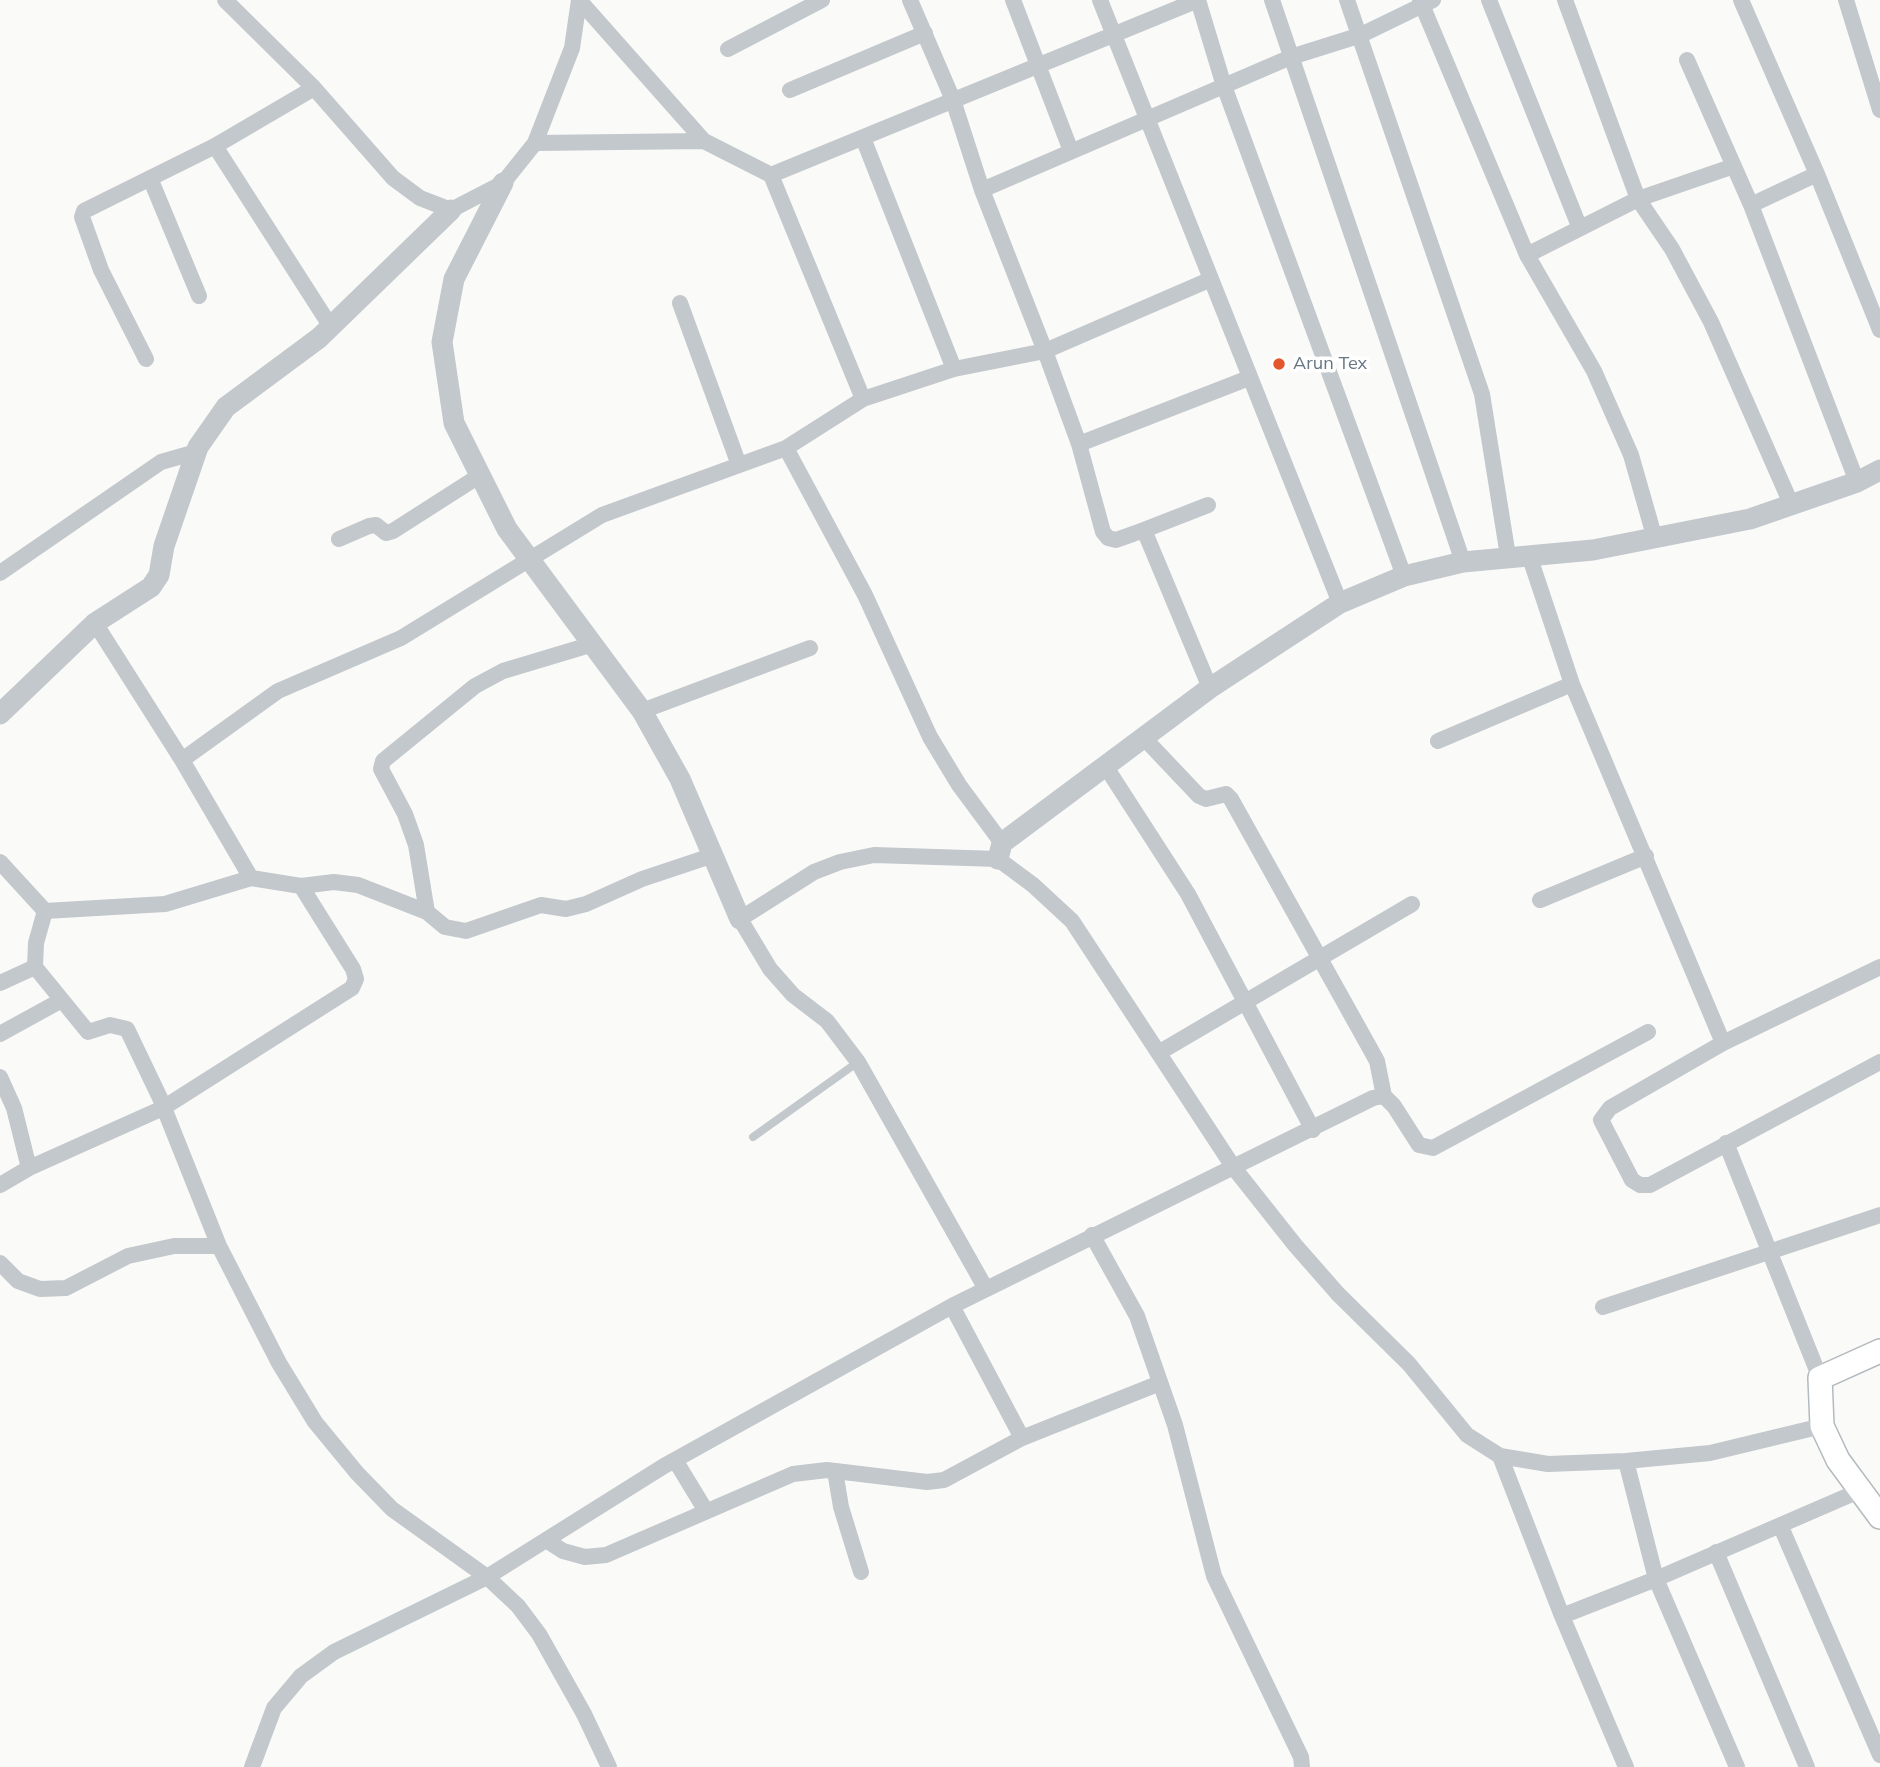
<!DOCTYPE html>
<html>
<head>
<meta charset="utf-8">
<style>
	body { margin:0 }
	canvas { display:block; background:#fafaf8 }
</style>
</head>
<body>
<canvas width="1880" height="1767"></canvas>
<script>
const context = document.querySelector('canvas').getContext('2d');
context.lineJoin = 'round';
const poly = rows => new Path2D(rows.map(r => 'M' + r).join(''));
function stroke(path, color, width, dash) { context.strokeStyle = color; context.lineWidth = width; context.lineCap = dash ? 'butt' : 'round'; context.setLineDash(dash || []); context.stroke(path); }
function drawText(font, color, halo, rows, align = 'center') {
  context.font = font + ' Mulish,sans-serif'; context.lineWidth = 7; context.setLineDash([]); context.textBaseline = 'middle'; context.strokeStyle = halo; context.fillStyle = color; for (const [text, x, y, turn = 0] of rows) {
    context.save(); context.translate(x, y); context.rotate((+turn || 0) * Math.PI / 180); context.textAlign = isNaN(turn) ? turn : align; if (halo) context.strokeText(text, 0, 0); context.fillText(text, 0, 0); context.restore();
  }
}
const service = poly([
	[753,1137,858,1062]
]);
const minor = poly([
	[225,0,314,88,393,178,420,198,451,210,503,183,535,143,572,48,579,0],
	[579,0,704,141,771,175,1198,0],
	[910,0,953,100,982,190,1291,57,1361,35,1433,0],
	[1013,0,1071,151],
	[1100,0,1340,603],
	[1198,0,1224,86,1404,576],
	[1272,0,1463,562],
	[1347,0,1482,394,1508,556],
	[1420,0,1527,255,1594,371,1631,455,1655,539],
	[1489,0,1579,226],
	[1565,0,1638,199,1672,249,1711,322,1792,506],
	[1741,0,1817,174,1880,330],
	[1846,0,1880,110],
	[728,49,822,0],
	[1687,60,1751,205],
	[790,90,925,33],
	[863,138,954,369],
	[535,143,704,141],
	[215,146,331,327],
	[1817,174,1751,205,1857,482],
	[771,175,863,399,954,369,1045,351,982,190],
	[150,178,199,296],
	[1527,255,1638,199,1734,166],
	[1209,280,1045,351,1079,444,1103,532,1108,538,1116,540,1144,530,1210,688],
	[680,303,739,465],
	[146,359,101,270,82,217,84,211,215,146,314,88],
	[1079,444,1249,378],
	[786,448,865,595,930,737,959,785,1002,843],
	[1144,530,1208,505],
	[339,539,369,526,376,525,386,533,393,531,479,476],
	[1529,555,1572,684,1723,1043],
	[0,573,161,462,196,452],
	[95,623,182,760,251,878],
	[642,711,810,648],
	[1144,738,1199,796,1206,799,1226,794,1231,799,1377,1061,1384,1096],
	[1438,741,1572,684],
	[182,760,278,691,401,638,602,515,786,448,863,399],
	[1106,767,1188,894,1313,1130],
	[0,862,45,911,165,904,251,878,301,886,334,882,358,885,427,912,445,927,466,931,541,905,566,909,586,904,642,879,714,855],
	[1540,900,1646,856],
	[45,911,36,943,35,967,88,1032,110,1025,127,1029,160,1098,219,1246,279,1363,315,1422,357,1473,392,1509,487,1577,518,1606,539,1634,584,1714,609,1767],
	[427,912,416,845,405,814,381,769,383,761,475,686,503,671,593,644],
	[1880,967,1723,1043,1610,1108,1601,1120,1632,1180,1640,1185,1650,1185,1880,1062],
	[0,983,35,967],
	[0,1034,60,1001],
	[1160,1052,1412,904],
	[0,1077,14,1108,29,1168],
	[1726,1143,1820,1378],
	[0,1185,29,1168,163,1108,352,988,356,979,353,969,301,886],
	[1092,1235,1137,1316,1175,1425,1214,1576,1301,1757,1302,1767],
	[0,1263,18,1281,40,1289,66,1288,128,1256,174,1246,219,1246],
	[986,1289,858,1062,827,1021,793,995,770,969,740,919,814,872,840,862,874,855,998,859,1033,885,1072,921,1234,1168,1295,1245,1338,1294,1409,1364,1467,1435,1500,1456,1548,1464,1626,1461,1710,1453,1822,1426],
	[952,1306,1022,1438],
	[1603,1307,1880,1215],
	[1500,1456,1562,1616,1626,1767],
	[675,1460,706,1511],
	[835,1471,841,1507,861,1572],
	[1781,1527,1880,1755],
	[546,1540,563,1551,585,1557,606,1555,793,1474,827,1470,927,1482,944,1480,1022,1438,1160,1383],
	[1716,1552,1807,1767],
	[1562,1616,1656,1579,1626,1461],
	[252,1767,274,1708,301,1676,334,1652,487,1577,664,1466,952,1306,1373,1098,1384,1096,1394,1106,1419,1145,1433,1148,1648,1032],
	[1737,1767,1656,1579,1859,1491]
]);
const tertiary = poly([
	[503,183,454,279,442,342,454,423,507,529,642,711,680,779,740,919],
	[0,714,95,623,151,587,159,575,164,546,198,447,226,407,319,338,451,210],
	[998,859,1002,843,1210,688,1340,603,1404,576,1463,562,1593,550,1750,519,1857,482,1880,470]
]);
const secondary = poly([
	[1880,1351,1820,1378,1822,1426,1838,1460,1880,1517]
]);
const markers = [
	[1279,364,7,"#e4572e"]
];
const poiNames = [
	["Arun Tex",1293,364]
];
stroke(secondary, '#b3babf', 26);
stroke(service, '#c3c8cc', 8);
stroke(minor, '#c3c8cc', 16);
stroke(tertiary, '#c3c8cc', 21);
stroke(secondary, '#fff', 23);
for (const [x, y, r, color] of markers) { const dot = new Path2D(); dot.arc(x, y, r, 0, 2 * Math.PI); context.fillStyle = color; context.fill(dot); stroke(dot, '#fff', 2.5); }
drawText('18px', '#657683', '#fff', poiNames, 'left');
</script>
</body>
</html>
